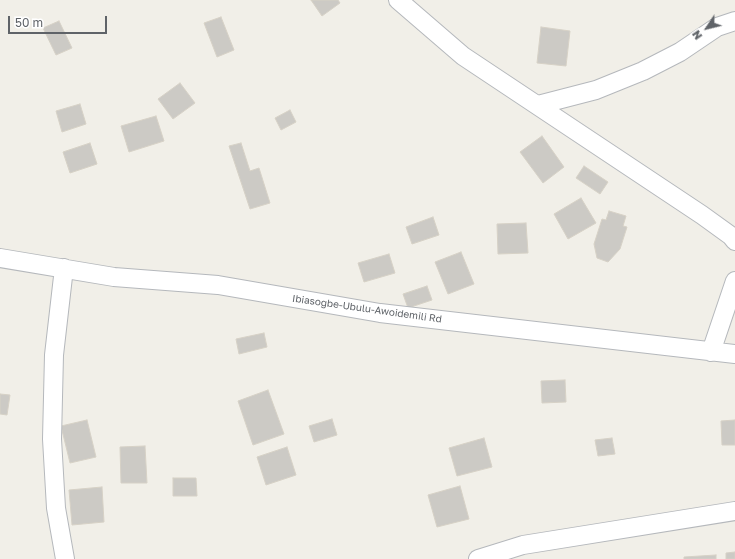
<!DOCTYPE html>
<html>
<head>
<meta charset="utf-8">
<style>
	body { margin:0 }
	#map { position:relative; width:735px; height:559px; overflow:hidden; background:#f1efe8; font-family:"Golos Text",sans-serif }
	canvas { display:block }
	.north { position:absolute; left:687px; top:8px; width:40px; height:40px; -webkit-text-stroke:3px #fff; paint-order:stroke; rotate:235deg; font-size:11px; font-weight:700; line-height:16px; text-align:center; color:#5f6368 }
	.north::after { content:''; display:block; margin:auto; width:14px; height:18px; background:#5f6368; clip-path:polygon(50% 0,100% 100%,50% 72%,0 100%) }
	.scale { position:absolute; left:8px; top:16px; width:99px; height:18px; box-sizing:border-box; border:2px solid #5f6368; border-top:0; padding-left:5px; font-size:12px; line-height:14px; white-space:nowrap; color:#5f6368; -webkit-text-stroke:3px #fff; paint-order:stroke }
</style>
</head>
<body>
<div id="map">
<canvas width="735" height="559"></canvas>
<div class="north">N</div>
<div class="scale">50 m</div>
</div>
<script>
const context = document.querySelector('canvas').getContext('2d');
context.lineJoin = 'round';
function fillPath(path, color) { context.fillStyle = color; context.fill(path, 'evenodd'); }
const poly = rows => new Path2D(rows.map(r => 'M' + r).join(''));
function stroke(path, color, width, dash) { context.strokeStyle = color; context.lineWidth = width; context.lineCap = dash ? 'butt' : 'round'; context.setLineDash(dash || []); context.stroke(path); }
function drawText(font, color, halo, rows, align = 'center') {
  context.font = font + ' "Golos Text",sans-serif'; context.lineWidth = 3; context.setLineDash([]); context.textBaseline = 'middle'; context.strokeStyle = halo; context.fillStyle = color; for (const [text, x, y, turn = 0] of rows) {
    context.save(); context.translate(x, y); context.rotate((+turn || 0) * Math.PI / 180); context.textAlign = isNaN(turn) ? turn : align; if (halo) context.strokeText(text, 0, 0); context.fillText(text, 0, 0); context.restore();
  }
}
const building = poly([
	[311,0,338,0,340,3,322,16,311,0],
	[221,17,234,50,217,57,204,23,221,17],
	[59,21,72,48,56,55,43,28,59,21],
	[541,27,570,31,566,66,537,63,541,27],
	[180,83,195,103,173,119,158,99,180,83],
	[80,104,86,124,62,132,56,111,80,104],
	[290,110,296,122,281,130,275,118,290,110],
	[156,116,164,141,129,152,121,126,156,116],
	[542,136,564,167,543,183,520,152,542,136],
	[90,143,97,164,70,173,63,152,90,143],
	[241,143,250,171,259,168,270,203,250,209,229,146,241,143],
	[584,166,608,182,600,194,576,178,584,166],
	[581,198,596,223,568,239,554,214,581,198],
	[609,211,626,216,623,226,627,227,620,249,608,262,597,258,594,244,602,219,606,220,609,211],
	[433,217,439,235,412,244,406,227,433,217],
	[526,223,528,253,498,254,497,224,526,223],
	[461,252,474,284,448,294,435,262,461,252],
	[389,254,395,273,364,282,358,263,389,254],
	[427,286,432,300,408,308,403,294,427,286],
	[264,333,267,347,239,354,236,339,264,333],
	[565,380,566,402,542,403,541,381,565,380],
	[268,390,284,434,253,445,238,401,268,390],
	[0,394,10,395,7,415,0,414,0,394],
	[332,419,337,435,314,442,309,426,332,419],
	[87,420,96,457,70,463,61,426,87,420],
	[735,420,735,445,722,445,721,421,735,420],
	[484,438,492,467,457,476,449,448,484,438],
	[612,438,615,454,598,456,595,440,612,438],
	[145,446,147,483,121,483,120,447,145,446],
	[287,447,296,475,266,485,257,457,287,447],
	[173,478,196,478,197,496,173,496,173,478],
	[460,486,469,519,437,527,428,495,460,486],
	[102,487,104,522,72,525,69,490,102,487],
	[735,552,735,559,726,559,726,553,735,552],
	[716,555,716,559,684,559,684,557,716,555]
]);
const minor = poly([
	[398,0,463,56,702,215,731,236,735,241],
	[538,105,596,90,643,71,680,52,717,27,735,21],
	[0,258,114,277,218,285,380,313,735,354],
	[64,268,54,355,52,439,56,508,65,559],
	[711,352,735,281],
	[478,559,523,545,735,511]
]);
const streetNames = [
	["Ibiasogbe-Ubulu-Awoidemili Rd",367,309,8]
];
fillPath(building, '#cccac5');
stroke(building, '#d6d1c6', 1);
stroke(minor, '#b5b8bc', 20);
stroke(minor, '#fff', 18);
drawText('10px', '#5f6368', '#fff', streetNames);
</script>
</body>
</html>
